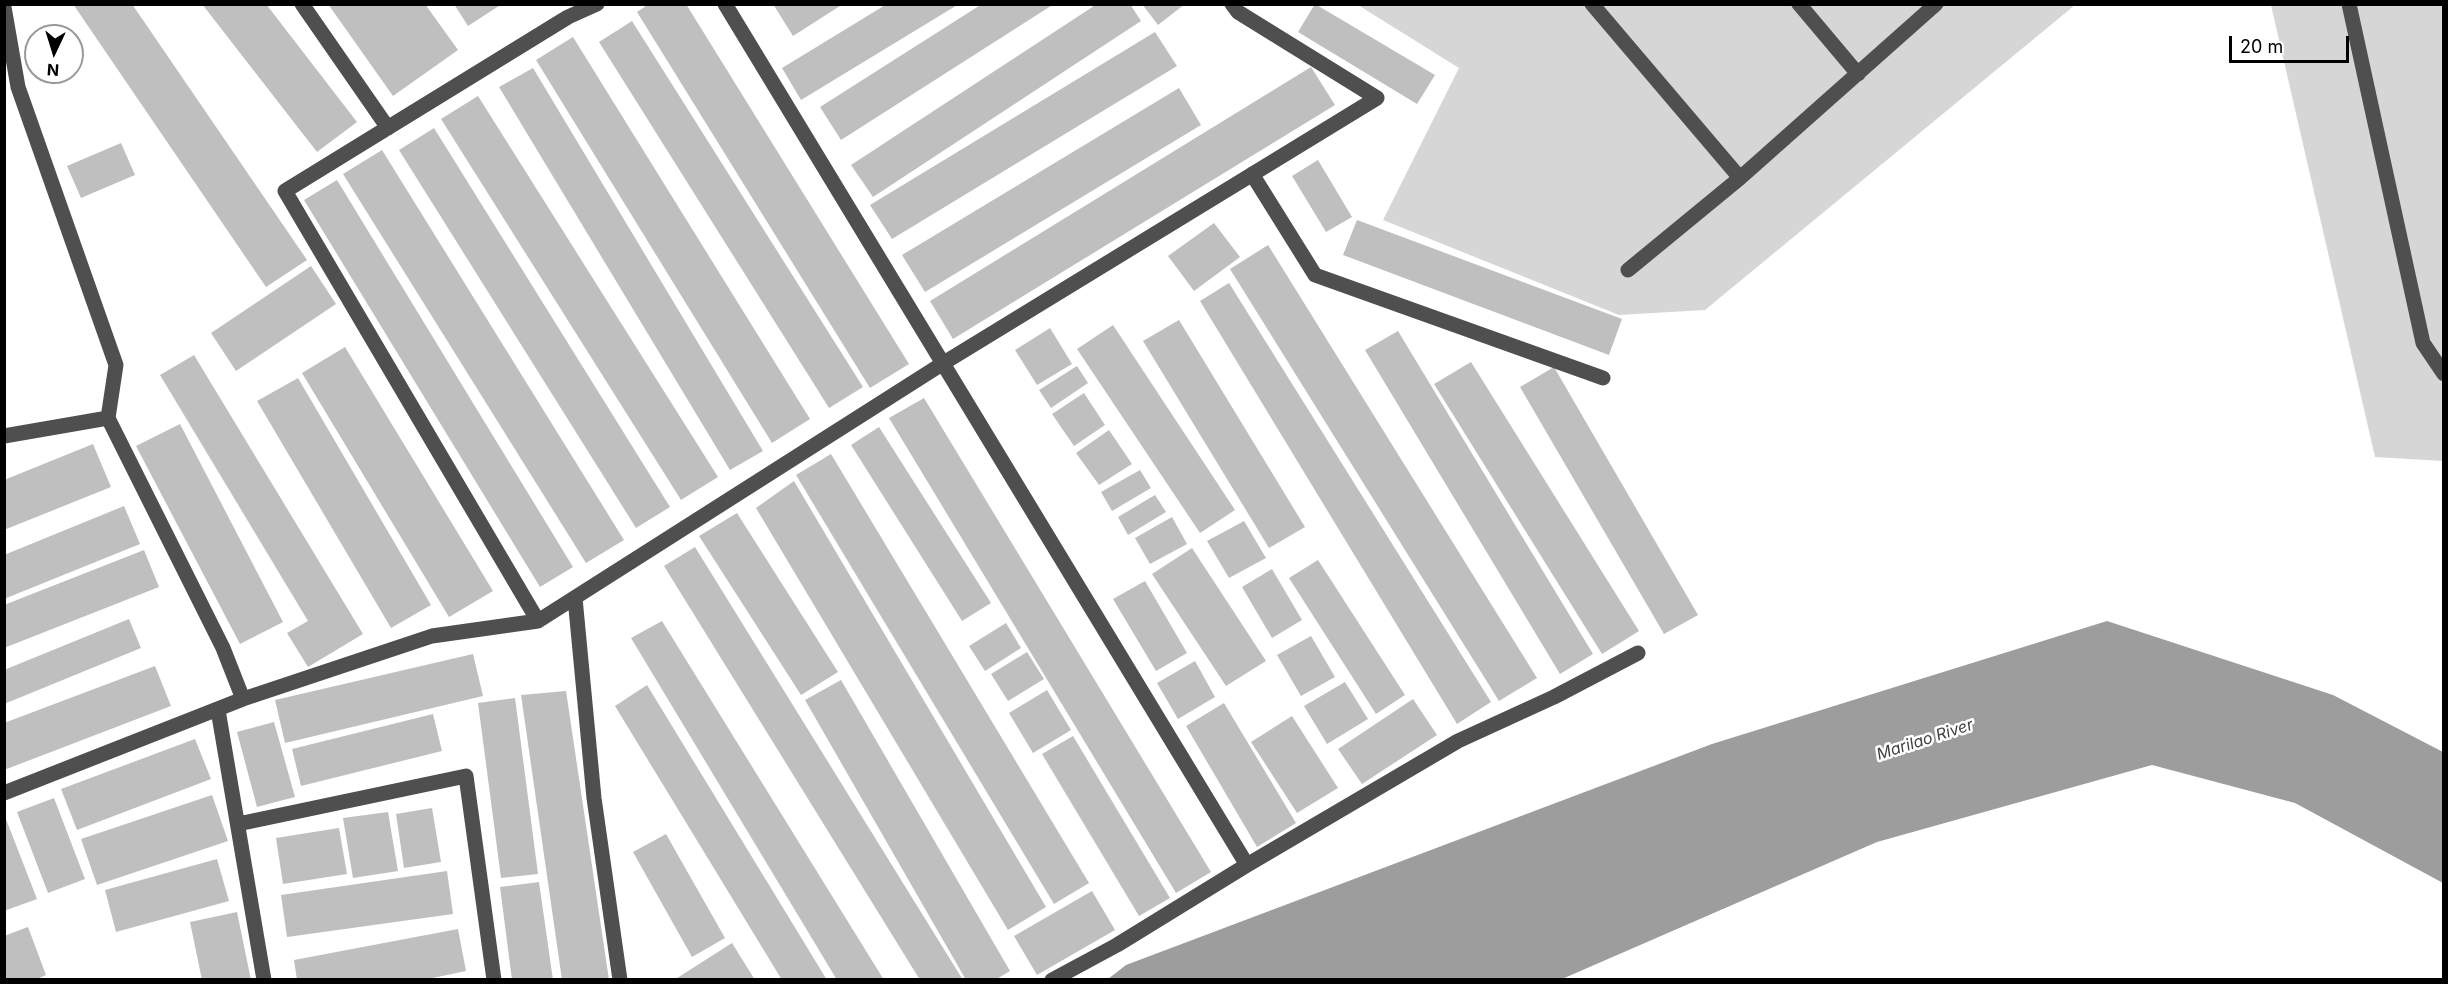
<!DOCTYPE html>
<html>
<head>
<meta charset="utf-8">
<style>
	body { margin:0 }
	#map { position:relative; width:2448px; height:984px; overflow:hidden; background:#fff; font-family:Inter,sans-serif }
	canvas { display:block }
	.frame { position:absolute; inset:0; border:6px solid #000; pointer-events:none }
	.north { position:absolute; left:24px; top:24px; width:60px; height:60px; box-sizing:border-box; background:#fff; border:2px solid #999; border-radius:50%; rotate:184deg; font-size:16px; font-weight:700; line-height:24px; text-align:center; color:#000 }
	.north::after { content:''; display:block; margin:auto; width:21px; height:27px; background:#000; clip-path:polygon(50% 0,100% 100%,50% 72%,0 100%) }
	.scale { position:absolute; left:2229px; top:36px; width:120px; height:27px; box-sizing:border-box; border:3px solid #000; border-top:0; padding-left:8px; font-size:18px; line-height:21px; white-space:nowrap; color:#000; -webkit-text-stroke:4px #fff; paint-order:stroke }
</style>
</head>
<body>
<div id="map">
<canvas width="2448" height="984"></canvas>
<div class="frame"></div>
<div class="north">N</div>
<div class="scale">20 m</div>
</div>
<script>
const context = document.querySelector('canvas').getContext('2d');
context.lineJoin = 'round';
function fillPath(path, color) { context.fillStyle = color; context.fill(path, 'evenodd'); }
const poly = rows => new Path2D(rows.map(r => 'M' + r).join(''));
function stroke(path, color, width, dash) { context.strokeStyle = color; context.lineWidth = width; context.lineCap = dash ? 'butt' : 'round'; context.setLineDash(dash || []); context.stroke(path); }
function drawText(font, color, halo, rows, align = 'center') {
  context.font = font + ' Inter,sans-serif'; context.lineWidth = 5; context.setLineDash([]); context.textBaseline = 'middle'; context.strokeStyle = halo; context.fillStyle = color; for (const [text, x, y, turn = 0] of rows) {
    context.save(); context.translate(x, y); context.rotate((+turn || 0) * Math.PI / 180); context.textAlign = isNaN(turn) ? turn : align; if (halo) context.strokeText(text, 0, 0); context.fillText(text, 0, 0); context.restore();
  }
}
const green = poly([
	[1358,5,2075,5,1705,310,1619,315,1383,220,1459,68],
	[2271,5,2443,5,2443,461,2375,457]
]);
const water = poly([
	[2107,621,2333,695,2443,752,2443,883,2295,803,2152,765,1877,842,1562,979,1108,979,1126,965,1712,744]
]);
const building = poly([
	[73,4,132,4,307,260,266,287],
	[202,4,266,4,357,122,317,152],
	[328,4,425,4,458,50,393,96],
	[454,4,502,4,468,26],
	[649,4,686,4,909,364,870,388,637,12],
	[773,4,843,4,793,36],
	[887,4,959,4,801,100,782,68],
	[982,4,1054,4,841,140,820,107],
	[1097,4,1130,4,1141,21,873,197,851,165],
	[1142,4,1185,4,1158,25],
	[1315,4,1435,75,1417,104,1298,32],
	[632,21,863,387,829,408,599,42],
	[1155,32,1177,66,892,239,870,205],
	[573,37,810,419,772,443,536,60],
	[1311,67,1335,105,953,339,930,301],
	[533,68,763,451,730,470,499,87],
	[1179,88,1201,125,925,292,902,255],
	[478,96,718,477,681,500,441,119],
	[434,128,670,507,636,528,399,150],
	[121,143,135,175,81,198,67,166],
	[382,150,624,540,586,563,343,174],
	[1318,160,1352,217,1326,232,1292,176],
	[337,180,573,567,540,587,304,200],
	[1357,220,1622,319,1609,355,1343,255],
	[1214,223,1240,257,1194,291,1168,256],
	[1268,245,1537,678,1499,701,1230,269],
	[311,266,336,304,236,371,211,333],
	[1229,283,1491,702,1457,724,1200,301],
	[1179,320,1305,527,1269,548,1143,341],
	[1113,325,1235,510,1200,533,1077,349],
	[1050,328,1072,364,1037,385,1015,350],
	[1398,331,1593,654,1560,674,1365,350],
	[345,347,493,591,449,617,302,373],
	[194,355,363,634,308,667,287,633,308,621,160,375],
	[1471,362,1639,631,1602,654,1434,384],
	[1077,366,1088,383,1051,408,1039,390],
	[1554,367,1698,615,1664,634,1520,387],
	[298,378,431,605,391,628,257,401],
	[1084,393,1105,425,1074,446,1052,414],
	[924,398,1211,872,1176,893,889,418],
	[180,424,283,622,240,644,136,446],
	[879,427,991,603,962,621,851,445],
	[1109,430,1132,464,1099,485,1076,453],
	[93,444,111,487,4,530,4,480],
	[831,454,1089,883,1054,904,796,475],
	[1140,470,1151,488,1112,511,1101,492],
	[794,481,1046,907,1008,930,756,508],
	[1155,495,1166,512,1128,535,1118,517],
	[124,506,140,544,4,599,4,555],
	[737,513,838,672,801,695,699,536],
	[1172,517,1187,544,1150,564,1135,538],
	[1244,521,1266,558,1229,578,1207,541],
	[695,547,963,980,920,980,664,566],
	[1192,548,1266,661,1226,686,1152,574],
	[144,550,159,587,4,648,4,605],
	[1318,560,1405,695,1376,714,1289,578],
	[1272,569,1302,620,1272,638,1242,587],
	[1145,581,1187,653,1156,671,1113,599],
	[129,619,141,648,4,704,4,670],
	[662,621,884,980,837,980,631,638],
	[1006,623,1021,648,985,671,969,646],
	[1311,636,1335,677,1301,696,1277,655],
	[1027,652,1044,679,1008,701,991,674],
	[473,654,483,696,285,743,275,700],
	[1195,661,1215,697,1178,719,1157,683],
	[155,666,171,706,4,770,4,723],
	[841,680,1010,971,995,980,966,980,805,700],
	[1345,682,1368,719,1327,744,1304,706],
	[647,685,827,980,782,980,615,706],
	[1047,690,1071,730,1033,753,1009,713],
	[566,691,609,980,562,980,521,695],
	[515,698,538,874,501,878,478,703],
	[1413,699,1437,735,1362,784,1338,749],
	[1224,703,1296,823,1257,847,1186,726],
	[433,714,442,751,301,786,292,749],
	[1292,716,1338,788,1297,813,1251,742],
	[274,722,295,797,257,807,237,732],
	[1073,736,1170,898,1139,916,1042,754],
	[195,739,211,779,77,830,61,789],
	[212,795,228,841,97,885,81,839],
	[54,798,85,879,48,893,17,812],
	[432,808,441,862,404,868,396,814],
	[388,812,398,871,353,878,343,818],
	[4,814,37,899,4,911],
	[339,828,347,874,283,884,276,838],
	[666,834,725,938,692,957,633,852],
	[217,859,229,901,116,932,105,890],
	[447,871,453,914,287,937,281,895],
	[539,882,553,980,512,980,500,887],
	[1092,891,1115,930,1037,975,1014,936],
	[237,912,251,980,202,980,190,922],
	[28,927,46,975,35,980,4,980,4,936],
	[458,929,466,971,423,980,297,980,294,960],
	[732,943,755,980,674,980]
]);
const minor = poly([
	[302,4,388,128],
	[725,4,1247,865],
	[1592,4,1740,178],
	[1799,4,1858,74],
	[2349,4,2423,343,2444,374],
	[4,7,18,87,116,365,108,418,223,648,243,699],
	[1252,174,1315,275,1603,378],
	[1628,270,1740,178,1936,4],
	[4,436,108,418],
	[575,598,594,798,620,980],
	[538,621,285,191,568,17,597,4],
	[218,710,264,980],
	[4,793,243,699,432,636,538,621,942,364,1377,98,1238,12,1232,4],
	[238,824,466,776,494,980],
	[1052,980,1117,945,1247,865,1458,741,1554,697,1638,653]
]);
const waterNames = [
	["Marilao River",1925,740,-18]
];
fillPath(green, '#d6d6d6');
fillPath(water, '#9d9d9d');
fillPath(building, '#bfbfbf');
stroke(minor, '#4f4f4f', 15);
drawText('italic 16px', '#3e3e3e', '#fff', waterNames);
</script>
</body>
</html>
